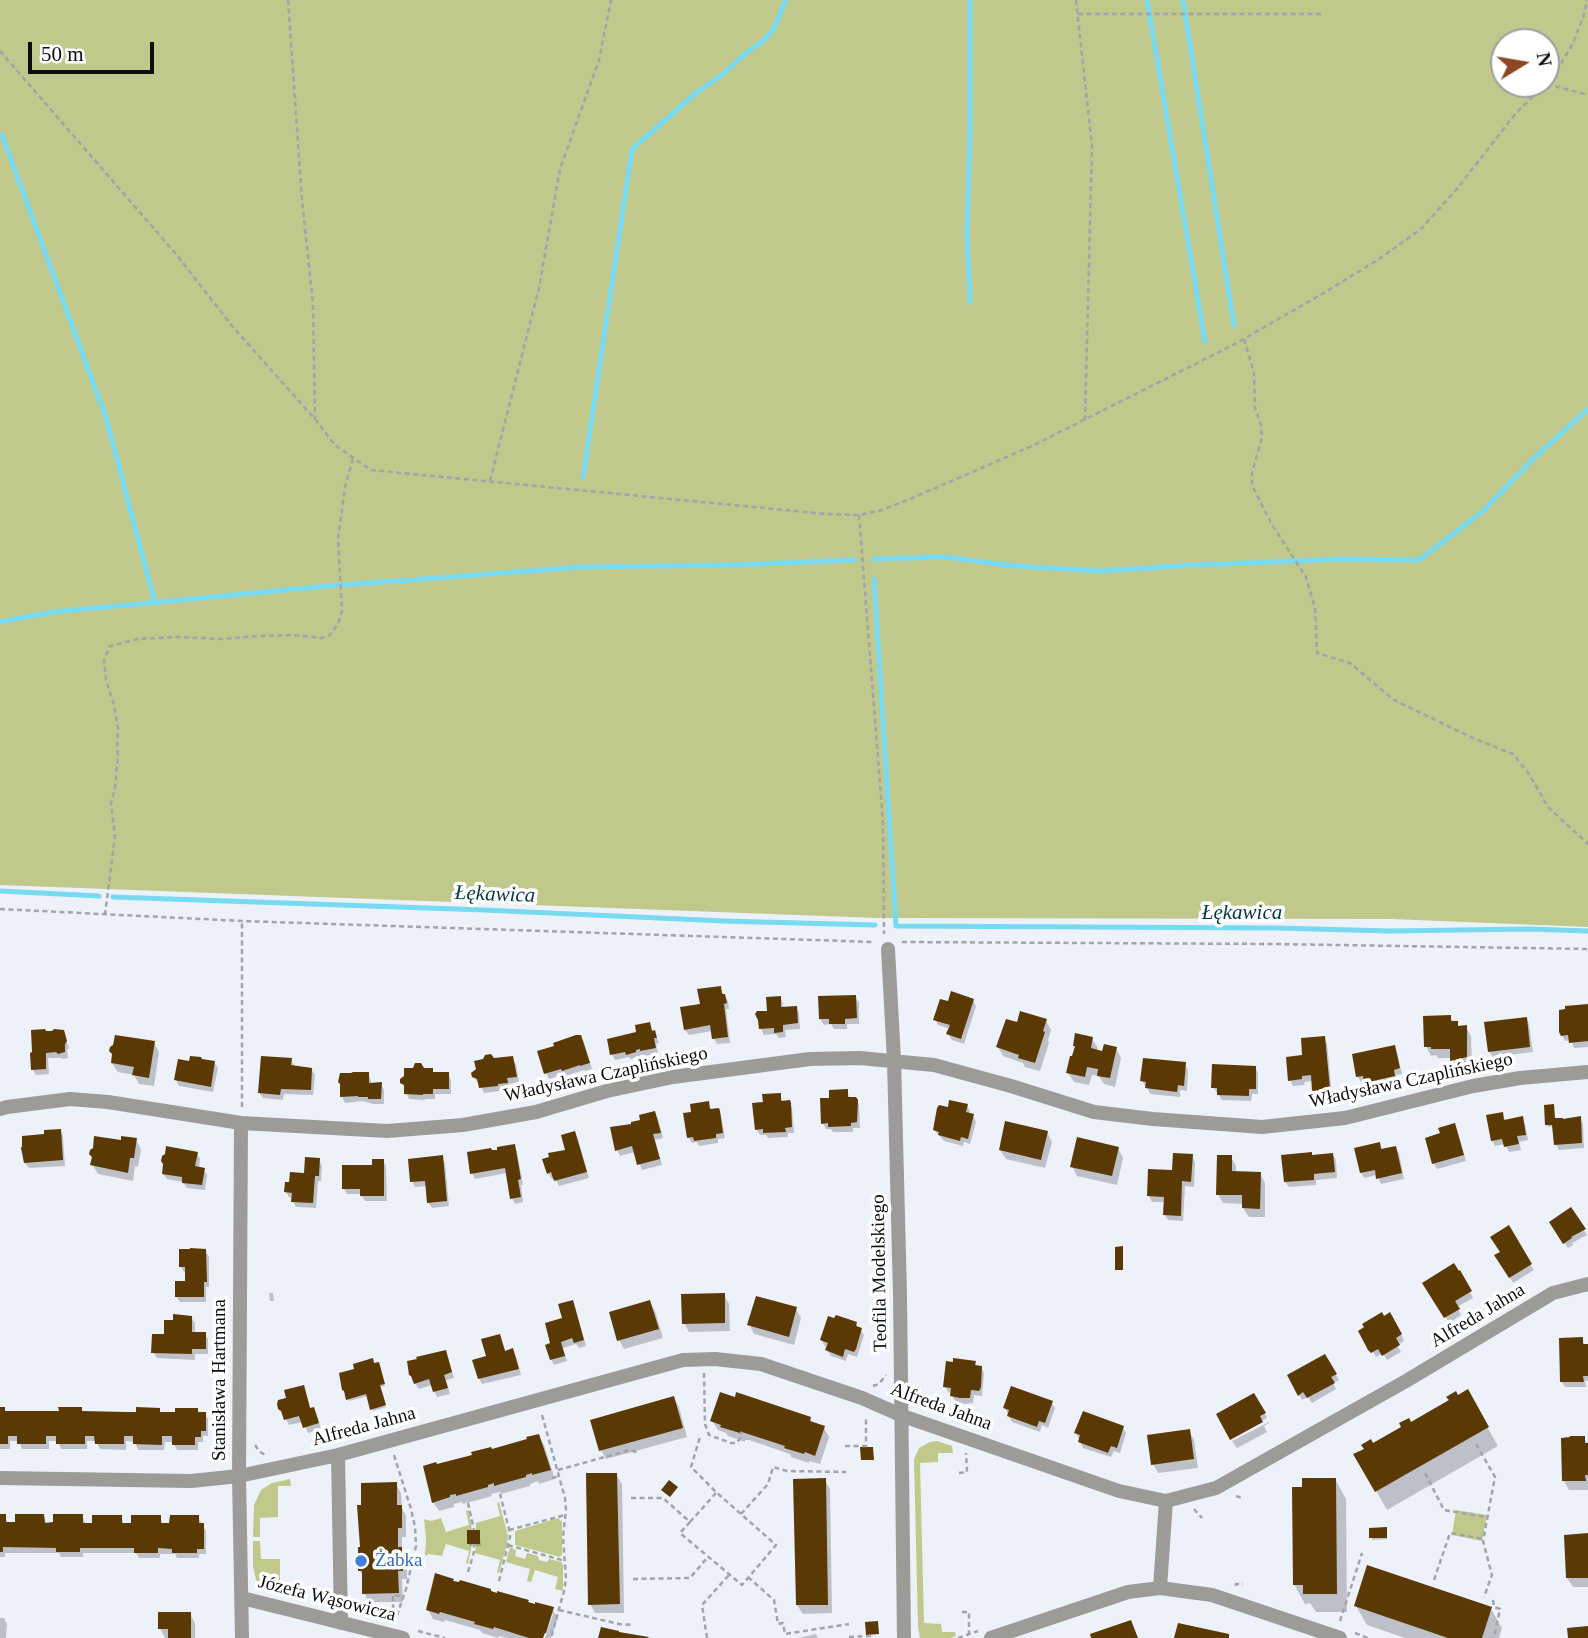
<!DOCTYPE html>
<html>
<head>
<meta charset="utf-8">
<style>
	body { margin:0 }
	#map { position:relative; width:1588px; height:1638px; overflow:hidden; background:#edf1fa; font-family:Georgia,serif }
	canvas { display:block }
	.north { position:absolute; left:1490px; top:28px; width:70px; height:70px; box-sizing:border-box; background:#fff; border:2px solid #9d9e9f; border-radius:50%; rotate:79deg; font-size:19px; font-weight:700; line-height:28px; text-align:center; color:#0b0d0f }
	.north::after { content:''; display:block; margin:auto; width:24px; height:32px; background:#8e4724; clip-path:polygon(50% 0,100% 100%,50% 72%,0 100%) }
	.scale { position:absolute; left:28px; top:42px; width:126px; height:32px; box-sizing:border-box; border:4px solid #0b0d0f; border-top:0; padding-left:9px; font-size:21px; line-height:24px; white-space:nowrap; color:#0b0d0f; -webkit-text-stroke:5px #fff; paint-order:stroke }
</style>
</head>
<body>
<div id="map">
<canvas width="1588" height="1638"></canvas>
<div class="north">N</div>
<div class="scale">50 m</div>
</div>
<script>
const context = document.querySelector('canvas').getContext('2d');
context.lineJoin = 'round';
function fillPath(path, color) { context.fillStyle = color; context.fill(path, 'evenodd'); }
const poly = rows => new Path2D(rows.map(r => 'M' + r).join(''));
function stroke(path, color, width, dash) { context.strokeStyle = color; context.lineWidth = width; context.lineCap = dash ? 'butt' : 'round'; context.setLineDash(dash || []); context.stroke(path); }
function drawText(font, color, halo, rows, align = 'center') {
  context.font = font + ' Georgia,serif'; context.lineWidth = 7; context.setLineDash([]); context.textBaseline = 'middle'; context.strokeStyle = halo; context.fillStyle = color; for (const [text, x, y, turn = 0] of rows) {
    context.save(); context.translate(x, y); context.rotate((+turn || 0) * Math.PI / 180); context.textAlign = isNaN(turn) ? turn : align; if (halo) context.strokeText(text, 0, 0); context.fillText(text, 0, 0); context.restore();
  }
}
const green = poly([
	[0,0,1588,0,1588,927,1392,919,877,918,0,885],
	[1546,42,1546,84,1504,84,1504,42],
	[937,1441,952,1446,953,1453,938,1453,938,1462,920,1463,924,1623,941,1624,942,1632,955,1632,956,1636,950,1638,920,1638,918,1627,914,1459,919,1448,930,1442],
	[290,1479,291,1486,278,1486,278,1517,260,1518,260,1537,253,1537,254,1505,261,1490,272,1483],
	[499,1502,508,1536,507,1544,499,1573,497,1572,500,1560,475,1553,476,1544,480,1544,480,1531,476,1530,476,1523,500,1516,497,1503],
	[469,1510,472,1530,467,1544,472,1544,468,1564,466,1563,469,1551,446,1544,442,1556,429,1554,425,1556,426,1538,424,1519,431,1521,441,1518,446,1532,469,1525,466,1511],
	[1456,1510,1487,1515,1482,1541,1452,1535],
	[558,1518,562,1522,562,1554,560,1557,515,1545,515,1531],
	[253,1541,260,1541,261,1559,280,1559,280,1591,293,1592,292,1597,266,1590,256,1580,253,1566],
	[510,1547,516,1550,515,1556,525,1559,527,1553,538,1556,539,1560,547,1562,549,1559,561,1562,563,1565,563,1591,555,1589,558,1577,535,1570,531,1582,527,1581,530,1569,506,1562]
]);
const shadow = poly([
	[720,988,728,1001,729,1009,726,1009,730,1043,717,1044,714,1039,712,1031,689,1035,685,1030,702,1006],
	[780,997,783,1003,783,1008,796,1007,799,1013,800,1029,785,1030,786,1037,779,1038,776,1034,764,1035,761,1029,769,1013],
	[855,997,859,1003,859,1024,847,1024,847,1029,834,1029,831,1024,824,1025,820,1019],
	[973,1000,976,1006,964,1044,952,1040,948,1034,950,1029,938,1025,935,1019,949,1004],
	[1588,1008,1588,1047,1574,1048,1571,1040,1565,1041,1562,1035,1567,1011],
	[1450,1017,1454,1023,1457,1023,1459,1027,1466,1027,1471,1036,1472,1066,1457,1070,1452,1058,1438,1058,1436,1055,1431,1056,1426,1046],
	[1526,1018,1529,1024,1533,1052,1493,1057,1489,1051],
	[1046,1021,1051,1030,1048,1040,1049,1043,1040,1071,1025,1067,1023,1063,1003,1056,998,1047,1018,1024],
	[649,1024,657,1038,659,1043,656,1044,658,1053,645,1056,644,1054,631,1059,629,1057,615,1060,612,1054],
	[63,1032,69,1048,67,1050,68,1058,63,1059,61,1058,48,1058,49,1074,36,1075,32,1069],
	[580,1037,584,1042,592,1069,585,1071,584,1070,566,1076,565,1074,549,1079,546,1073],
	[1324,1038,1327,1044,1332,1095,1317,1096,1314,1090,1313,1081,1304,1082,1305,1085,1293,1086,1290,1080,1304,1057],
	[1092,1039,1098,1048,1097,1051,1103,1053,1116,1048,1121,1058,1115,1087,1104,1084,1099,1076,1092,1075,1089,1085,1074,1082,1068,1073,1076,1048,1074,1045],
	[154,1043,159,1052,154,1086,139,1084,134,1075,118,1072,112,1063],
	[1394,1047,1397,1053,1402,1074,1396,1075,1397,1082,1369,1088,1366,1081,1361,1082,1358,1077,1354,1056],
	[512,1058,516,1064,519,1082,509,1084,510,1088,500,1090,500,1091,484,1093,480,1083,477,1082,474,1076,493,1059],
	[291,1060,295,1067,311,1069,315,1075,313,1095,284,1094,283,1100,263,1098,259,1092],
	[214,1062,218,1068,213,1092,179,1086,176,1080,190,1063],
	[1185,1064,1188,1070,1187,1091,1180,1090,1180,1097,1150,1094,1147,1087,1145,1086,1142,1080],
	[1255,1067,1258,1073,1258,1094,1252,1094,1251,1101,1222,1100,1213,1087],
	[423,1069,432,1070,434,1074,448,1074,451,1080,451,1094,435,1094,435,1099,425,1099,425,1100,409,1099,402,1082],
	[368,1074,371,1080,371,1084,381,1084,384,1090,384,1104,373,1104,363,1101,345,1103,342,1097,342,1086],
	[847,1091,850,1099,855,1099,859,1104,860,1128,853,1128,853,1132,833,1132,831,1129,826,1129,823,1123,831,1099],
	[780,1095,783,1102,789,1102,792,1108,794,1133,788,1133,788,1137,768,1138,766,1135,760,1135,757,1130,765,1104],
	[708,1103,712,1111,718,1110,721,1115,725,1138,718,1139,718,1143,699,1146,697,1142,692,1143,688,1137],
	[967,1106,970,1111,969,1115,973,1116,976,1122,970,1144,964,1142,963,1146,944,1141,934,1130,949,1109],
	[655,1113,658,1118,663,1138,655,1140,662,1165,642,1170,635,1152,620,1156,617,1150],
	[1502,1114,1506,1121,1522,1118,1525,1124,1528,1140,1519,1142,1521,1150,1509,1152,1505,1144,1495,1146,1492,1140],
	[1580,1118,1583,1124,1584,1148,1559,1150,1556,1144,1554,1126,1548,1127,1547,1125,1555,1120],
	[1454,1125,1457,1130,1466,1161,1437,1169,1434,1164,1427,1139,1442,1135],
	[60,1130,63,1136,65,1166,29,1168,25,1163],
	[1047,1132,1052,1142,1045,1168,1006,1159,1000,1150],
	[575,1133,578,1139,589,1178,559,1186,555,1178,552,1179,548,1173,567,1152],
	[136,1140,141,1149,138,1167,135,1166,133,1181,98,1174,92,1164,93,1158,122,1142],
	[1379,1144,1383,1150,1395,1148,1399,1153,1404,1179,1381,1184,1377,1175,1364,1178,1361,1172],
	[514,1146,517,1152,523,1185,521,1185,523,1202,515,1204,512,1198,507,1173,475,1179,472,1173,491,1152],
	[1118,1148,1123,1158,1117,1185,1077,1176,1072,1166],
	[197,1153,200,1159,199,1169,204,1170,207,1175,205,1190,187,1188,183,1182,167,1179,163,1174],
	[1332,1154,1336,1160,1337,1178,1316,1180,1316,1185,1289,1187,1285,1182],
	[1192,1156,1195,1162,1194,1187,1185,1186,1183,1221,1168,1220,1165,1215,1165,1202,1152,1202,1149,1196],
	[442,1157,445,1163,449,1206,432,1208,428,1202,427,1186,415,1187,412,1181],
	[1231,1157,1236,1166,1236,1173,1260,1174,1265,1183,1265,1217,1249,1217,1243,1208,1244,1204,1223,1203,1218,1194],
	[319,1160,322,1166,321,1181,318,1181,316,1208,296,1207,293,1201,293,1198,289,1197,286,1192,305,1175],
	[383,1161,386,1166,387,1201,365,1201,361,1194,347,1194,344,1189],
	[1571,1209,1587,1235,1572,1243,1573,1245,1568,1248,1551,1222],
	[205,1251,209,1257,209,1287,206,1287,206,1302,180,1302,176,1296,187,1282,187,1272,184,1272,181,1267],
	[1497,1255,1525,1257,1534,1270,1513,1283],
	[1460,1273,1473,1298,1457,1307,1461,1315,1449,1323,1425,1283],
	[269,1293,273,1293,274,1301,270,1301],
	[724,1295,729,1304,730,1331,689,1332,684,1323],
	[649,1302,655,1311,663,1338,624,1349,619,1340],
	[575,1307,586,1346,579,1348,576,1344,563,1348,567,1361,554,1365,551,1359,552,1344,564,1319],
	[796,1309,801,1318,794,1345,754,1334,749,1324],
	[191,1317,195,1323,195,1334,205,1334,208,1339,208,1354,195,1354,195,1360,157,1358,153,1352,166,1336],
	[856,1324,864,1335,857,1357,848,1354,846,1361,831,1356,827,1350,828,1347,825,1346,821,1340],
	[1361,1331,1400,1332,1404,1341,1397,1345,1401,1352,1387,1360,1383,1353,1376,1357],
	[499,1336,506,1352,512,1350,516,1356,521,1375,482,1384,479,1378,488,1357],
	[1582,1339,1585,1345,1588,1345,1588,1381,1585,1381,1586,1387,1565,1387,1562,1382],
	[445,1353,448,1358,454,1378,446,1380,450,1394,437,1397,432,1385,419,1389,415,1383],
	[1325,1356,1339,1380,1333,1383,1336,1389,1312,1403,1308,1397,1302,1400,1290,1376],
	[975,1363,977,1367,981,1367,984,1373,982,1396,974,1395,973,1403,964,1404,955,1401,952,1395,952,1393,948,1392,945,1386],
	[374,1365,379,1366,385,1386,380,1387,386,1407,373,1411,368,1396,349,1401,348,1399],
	[303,1387,306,1393,311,1410,313,1409,317,1415,321,1429,308,1433,303,1422,289,1425,284,1415,288,1399],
	[1467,1392,1498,1446,1387,1510,1356,1455],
	[1254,1395,1267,1418,1231,1438],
	[674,1398,679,1407,687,1437,606,1459,601,1450],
	[1051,1402,1055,1408,1048,1428,1042,1425,1040,1432,1012,1422,1005,1408],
	[0,1408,4,1408,6,1413,61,1413,81,1409,84,1413,127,1413,159,1409,161,1414,197,1410,200,1414,205,1414,208,1419,208,1436,203,1436,203,1442,198,1442,198,1450,177,1450,173,1442,165,1442,164,1450,138,1450,135,1442,126,1441,126,1450,100,1449,96,1441,87,1441,87,1449,61,1449,58,1441,49,1441,49,1449,22,1449,19,1441,10,1441,10,1449,0,1449],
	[810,1418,814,1424,824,1428,829,1437,820,1464,809,1461,809,1463,791,1457,790,1454,749,1440,745,1440,745,1442,728,1436,726,1433,718,1430,712,1421],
	[1269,1422,1269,1423,1264,1426,1267,1432,1237,1448,1232,1441],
	[1123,1428,1126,1433,1120,1453,1114,1451,1111,1457,1083,1448,1076,1433],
	[1189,1431,1194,1440,1198,1468,1158,1473,1153,1464],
	[538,1436,544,1445,555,1479,539,1484,538,1481,530,1484,530,1486,501,1494,500,1492,491,1494,492,1496,463,1504,462,1502,454,1504,454,1507,439,1511,433,1502,436,1466],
	[1584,1438,1588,1445,1588,1490,1569,1490,1564,1481],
	[616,1475,622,1484,624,1613,595,1613,590,1604],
	[1335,1479,1346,1499,1347,1612,1316,1612,1310,1603,1305,1604,1294,1584],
	[825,1480,830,1489,832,1613,803,1614,797,1605],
	[396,1484,401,1493,402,1508,406,1516,406,1537,402,1537,402,1550,407,1558,407,1579,402,1579,403,1602,369,1602,364,1593,364,1577,360,1571,363,1507],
	[0,1516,5,1516,8,1524,43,1516,47,1524,82,1516,86,1524,94,1524,121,1516,124,1525,160,1517,163,1525,198,1517,206,1531,206,1554,199,1554,199,1558,177,1558,175,1554,160,1554,160,1558,139,1558,136,1553,83,1553,83,1557,61,1557,59,1553,5,1553,5,1557,0,1557],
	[1371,1529,1387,1531,1387,1539,1372,1540],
	[479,1532,481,1546,470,1546,469,1544],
	[1588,1537,1588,1587,1573,1587,1567,1578],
	[453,1580,454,1583,529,1604,552,1609,558,1618,551,1638,545,1638,553,1614,550,1614,542,1638,507,1638,499,1636,498,1638,482,1633,480,1630,445,1620,444,1622,433,1619,428,1610],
	[1356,1606,1491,1609,1502,1628,1499,1638,1405,1638,1367,1625],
	[190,1614,195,1623,195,1638,165,1638,160,1628],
	[0,1618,4,1618,7,1624,6,1638,0,1638],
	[816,1634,818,1638,798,1638]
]);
const stream = poly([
	[1147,0,1205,342],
	[1183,0,1234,326],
	[0,135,2,135,106,418,155,603],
	[970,302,967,235,970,132,970,0],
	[583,477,632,149,696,93,723,74,746,53,763,41,773,30,786,0],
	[874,559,944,557,1016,566,1100,571,1195,565,1342,559,1419,560,1482,512,1534,458,1588,409],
	[874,579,896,926,1278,928,1389,931,1530,929,1588,931],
	[343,585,581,567,729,565,855,560],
	[0,622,53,612,339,585],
	[0,891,99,896],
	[113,897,484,910,724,921,875,925]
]);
const building = poly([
	[721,986,722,994,725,994,727,1003,724,1004,728,1037,712,1039,710,1025,684,1030,680,1007,700,1004,697,989],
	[951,991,974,999,961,1039,946,1034,950,1025,933,1020,940,999,948,1001],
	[856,995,857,1018,845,1019,845,1024,829,1024,829,1019,819,1019,818,996],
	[781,996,781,1007,797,1006,798,1023,783,1025,783,1032,774,1033,774,1028,759,1029,758,1020,755,1014,757,1011,767,1011,766,997],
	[1588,1004,1588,1041,1569,1043,1568,1035,1561,1036,1559,1032,1559,1010,1565,1009,1565,1006],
	[1020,1011,1047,1019,1043,1031,1045,1032,1035,1063,1018,1058,1019,1055,996,1047,1006,1019,1017,1022],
	[1451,1015,1451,1021,1458,1021,1458,1026,1467,1025,1467,1057,1450,1061,1450,1049,1431,1049,1431,1047,1424,1047,1423,1016],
	[1527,1017,1530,1047,1488,1052,1484,1022],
	[650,1022,652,1031,655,1030,657,1038,654,1038,656,1048,640,1051,640,1049,636,1050,636,1052,626,1055,625,1052,610,1055,607,1039,636,1032,635,1025],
	[45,1029,46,1031,52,1031,54,1029,64,1030,67,1041,65,1044,65,1052,58,1054,56,1052,46,1053,46,1069,31,1070,30,1053,32,1052,31,1030],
	[1075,1033,1093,1037,1091,1048,1102,1051,1104,1044,1117,1047,1110,1078,1097,1076,1098,1069,1087,1067,1085,1077,1066,1073,1070,1056,1072,1056,1075,1046,1073,1046],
	[115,1035,155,1041,149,1078,132,1075,134,1067,111,1063,112,1054,109,1051,110,1047,113,1045],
	[576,1035,581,1035,590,1063,580,1066,580,1065,562,1071,561,1069,544,1074,537,1051,554,1046,553,1043],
	[1325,1036,1330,1089,1312,1091,1311,1075,1302,1076,1302,1079,1288,1081,1286,1057,1302,1055,1301,1038],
	[1395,1045,1400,1068,1394,1070,1395,1076,1364,1083,1363,1076,1356,1077,1352,1054],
	[491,1054,494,1058,513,1056,517,1077,507,1078,508,1083,498,1084,498,1086,479,1088,477,1079,472,1077,471,1073,476,1069,474,1061,483,1059,485,1055],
	[190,1056,201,1057,202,1059,215,1061,211,1087,174,1080,178,1059,189,1061],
	[261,1056,292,1058,291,1065,312,1068,311,1090,281,1089,280,1095,258,1093],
	[1143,1058,1186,1062,1184,1086,1178,1085,1177,1092,1145,1088,1146,1082,1140,1081],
	[415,1063,421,1063,424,1068,433,1068,433,1072,449,1072,449,1089,433,1089,433,1094,423,1094,423,1095,404,1094,404,1085,400,1083,400,1079,404,1076,404,1068,413,1068],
	[1212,1064,1256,1066,1256,1089,1249,1089,1249,1096,1217,1095,1217,1088,1211,1088],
	[353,1072,369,1072,369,1083,382,1082,381,1099,368,1099,368,1097,358,1097,358,1096,340,1097,340,1084,338,1082,340,1073,351,1073],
	[848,1089,848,1097,856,1097,858,1100,857,1122,851,1123,851,1126,828,1127,828,1123,821,1124,820,1098,829,1098,829,1090],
	[781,1093,781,1101,790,1100,791,1103,792,1127,785,1128,786,1132,763,1133,763,1129,755,1130,752,1103,763,1102,762,1094],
	[949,1100,968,1104,966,1112,974,1114,968,1139,961,1137,960,1141,938,1135,939,1132,933,1130,937,1108,939,1105,948,1107],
	[709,1101,710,1109,719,1108,720,1111,723,1133,716,1134,716,1138,694,1141,693,1137,687,1138,683,1113,691,1112,690,1104],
	[1554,1104,1555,1118,1563,1118,1563,1119,1581,1116,1582,1143,1554,1145,1552,1125,1545,1125,1544,1105],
	[655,1111,661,1133,653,1134,660,1159,637,1165,632,1146,615,1151,610,1127,631,1124,631,1122,640,1120,639,1115],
	[1503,1112,1504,1120,1523,1116,1526,1135,1517,1136,1519,1144,1504,1147,1502,1139,1491,1141,1486,1115],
	[1005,1121,1048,1131,1041,1160,999,1150],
	[1455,1123,1464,1155,1432,1164,1425,1138,1440,1133,1438,1128],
	[61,1129,63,1160,24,1163,21,1148,22,1146,22,1136,44,1134,44,1130],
	[575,1131,587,1172,554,1181,551,1172,547,1174,542,1159,549,1157,548,1153,565,1150,561,1135],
	[94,1136,121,1140,121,1136,137,1138,134,1158,130,1158,128,1173,90,1165,92,1157,89,1154,90,1150,93,1148],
	[1077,1137,1119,1147,1112,1176,1070,1167],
	[1380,1142,1381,1149,1396,1146,1402,1173,1376,1179,1375,1170,1360,1173,1354,1148],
	[515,1144,521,1179,518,1180,521,1197,510,1199,505,1168,470,1174,467,1152,491,1148,492,1150,497,1150,497,1147],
	[166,1146,198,1152,195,1166,205,1168,202,1185,182,1183,182,1177,162,1174,163,1164,161,1161,162,1156,165,1154],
	[1312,1152,1312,1155,1333,1153,1335,1172,1314,1174,1314,1180,1284,1182,1281,1155],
	[1173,1153,1193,1154,1191,1182,1182,1181,1181,1216,1163,1215,1164,1197,1147,1196,1148,1169,1172,1170],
	[443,1155,447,1201,427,1203,425,1181,410,1182,408,1159],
	[1217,1155,1232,1155,1232,1171,1261,1172,1260,1209,1242,1208,1242,1195,1216,1195],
	[305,1157,320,1158,319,1176,315,1176,313,1203,291,1202,292,1193,284,1192,285,1182,289,1182,290,1172,304,1173],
	[372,1159,384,1159,384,1196,360,1196,360,1189,342,1189,342,1165,372,1165],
	[1571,1207,1586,1229,1571,1237,1572,1238,1563,1244,1549,1222],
	[1509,1225,1532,1264,1509,1278,1494,1255,1500,1252,1490,1237],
	[1123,1246,1123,1270,1115,1270,1115,1247],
	[190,1248,206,1249,207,1282,204,1282,204,1297,175,1297,175,1281,185,1281,185,1267,179,1267,179,1249,190,1249],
	[1454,1263,1459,1271,1460,1270,1472,1291,1455,1301,1460,1309,1444,1318,1422,1283],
	[725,1293,725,1323,682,1324,681,1294],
	[756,1296,797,1307,789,1337,747,1325],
	[573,1300,584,1340,574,1343,572,1338,561,1342,565,1356,550,1360,545,1345,550,1343,545,1323,562,1318,558,1304],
	[650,1300,659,1329,617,1341,609,1312],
	[1382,1312,1384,1316,1390,1312,1402,1334,1396,1338,1400,1345,1382,1356,1378,1349,1371,1353,1368,1350,1358,1331,1364,1327,1362,1324],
	[173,1314,192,1316,192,1332,206,1332,206,1349,192,1349,192,1354,151,1353,152,1334,164,1334,164,1320,173,1320],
	[836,1315,857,1322,856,1326,862,1328,856,1349,854,1352,845,1349,843,1357,825,1350,828,1343,820,1340,828,1316,834,1318],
	[500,1334,505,1351,513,1348,519,1369,478,1379,472,1360,486,1356,481,1339],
	[1583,1337,1583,1344,1588,1344,1588,1376,1583,1376,1584,1382,1560,1382,1559,1338],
	[446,1350,452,1372,444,1375,448,1388,433,1392,429,1379,414,1384,411,1376,409,1375,407,1361,417,1359,416,1357],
	[1325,1354,1337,1374,1331,1377,1335,1383,1307,1398,1303,1392,1298,1396,1287,1375],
	[373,1358,374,1363,379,1362,385,1384,380,1385,386,1405,370,1410,366,1394,346,1400,344,1391,342,1390,339,1373,354,1369,353,1364],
	[953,1358,976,1361,975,1365,982,1366,981,1387,979,1391,971,1390,970,1398,960,1398,950,1396,951,1388,943,1387,946,1361,953,1362],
	[304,1385,310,1408,314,1407,319,1423,303,1428,299,1416,284,1420,281,1411,278,1409,277,1404,278,1400,286,1398,284,1390],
	[1011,1386,1053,1401,1045,1423,1039,1421,1037,1427,1007,1416,1009,1410,1003,1408],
	[1468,1389,1489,1427,1375,1492,1353,1454,1364,1449,1361,1445,1371,1439,1373,1443,1401,1427,1399,1423,1409,1418,1411,1422,1449,1400,1446,1397,1456,1391,1458,1395],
	[720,1392,735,1397,736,1392,811,1417,810,1421,825,1426,815,1456,805,1452,804,1454,784,1448,785,1446,742,1432,741,1431,740,1433,720,1427,721,1425,710,1421],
	[1254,1393,1266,1413,1260,1416,1263,1422,1230,1440,1216,1414],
	[674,1396,683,1428,599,1451,590,1420],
	[0,1407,5,1407,5,1411,59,1411,58,1407,82,1407,82,1411,127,1412,136,1412,136,1407,160,1408,160,1412,175,1412,175,1408,198,1408,198,1412,206,1412,206,1431,201,1431,201,1437,195,1437,195,1445,172,1445,172,1436,162,1436,162,1445,133,1444,133,1436,124,1436,124,1444,95,1444,94,1436,85,1436,85,1444,56,1444,56,1436,46,1436,46,1444,17,1444,17,1436,8,1436,8,1444,0,1444],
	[1083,1411,1124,1426,1117,1448,1111,1446,1108,1453,1078,1442,1080,1435,1074,1433],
	[1190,1429,1194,1459,1151,1465,1147,1435],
	[539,1434,551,1470,532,1475,532,1473,526,1475,526,1477,494,1486,494,1483,488,1485,488,1487,456,1496,456,1494,450,1495,450,1497,432,1503,423,1466,436,1462,437,1464,472,1455,471,1452,491,1447,492,1449,527,1439,526,1437],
	[1570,1436,1585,1436,1585,1443,1588,1443,1588,1475,1585,1475,1586,1481,1562,1481,1561,1438,1570,1437],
	[860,1447,873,1447,874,1460,861,1460],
	[586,1473,617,1473,620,1604,588,1605],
	[826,1478,828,1605,796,1605,793,1479],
	[1302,1478,1336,1478,1337,1594,1303,1594,1303,1585,1293,1585,1292,1487,1302,1487],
	[669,1480,678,1487,670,1497,661,1490],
	[397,1482,397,1505,402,1505,402,1528,398,1528,398,1547,402,1547,403,1571,398,1571,399,1593,362,1594,362,1571,358,1571,358,1547,360,1547,357,1505,361,1505,361,1483],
	[0,1514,6,1514,6,1522,15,1522,15,1514,44,1514,45,1523,53,1522,53,1514,83,1514,83,1523,92,1523,92,1515,122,1515,122,1523,131,1523,131,1515,161,1515,161,1523,169,1523,170,1515,199,1515,199,1523,204,1523,204,1549,197,1549,197,1553,172,1553,172,1549,158,1548,158,1553,134,1553,134,1548,80,1548,80,1552,56,1552,56,1548,3,1547,3,1552,0,1552],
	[1387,1527,1387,1538,1369,1538,1369,1528],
	[467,1530,480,1530,480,1544,467,1544],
	[1588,1533,1588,1578,1566,1578,1564,1535],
	[1367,1565,1492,1607,1482,1638,1448,1638,1354,1606],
	[435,1573,454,1579,453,1581,459,1582,460,1580,491,1589,491,1591,497,1593,497,1591,529,1600,528,1602,535,1604,535,1602,554,1607,546,1633,545,1633,543,1638,529,1638,494,1627,493,1629,474,1624,475,1622,440,1612,439,1614,426,1610],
	[158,1612,191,1612,191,1638,168,1638,168,1629,158,1629],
	[1131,1620,1138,1638,1091,1638,1090,1634],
	[878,1621,879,1634,866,1635,865,1622],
	[1178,1623,1229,1634,1229,1638,1174,1638],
	[1588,1626,1588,1638,1568,1638,1567,1628],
	[601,1627,619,1631,619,1632,649,1637,648,1638,598,1638]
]);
const path = poly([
	[288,0,302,200,313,304,315,419],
	[1076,0,1092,146,1085,420],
	[1078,14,1322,14],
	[0,51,176,254,232,326,315,419,335,445,371,470,826,514,859,515,879,511,910,499,1032,446,1237,343,1327,291,1379,259,1421,229,1456,190,1516,113,1546,84],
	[1546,84,1559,67,1572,45,1583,18,1587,0],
	[1547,84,1588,95],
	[1244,339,1254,373,1255,408,1261,425,1262,437,1252,473,1252,485,1271,523,1306,577,1315,608,1317,653,1350,663,1394,700,1475,739,1513,754,1529,774,1548,807,1588,844],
	[490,481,539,288,560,169,599,60,611,0],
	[859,515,883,822,884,934],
	[0,909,242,921,874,942],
	[105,915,115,836,111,803,115,788,118,755,117,747,118,728,114,705,106,680,104,660,110,646,138,639,177,637,221,639,259,636,293,635,321,638,330,635,338,624,342,611,338,539,345,487,353,458],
	[902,942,1274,944,1588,949],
	[242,1107,242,921],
	[704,1373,705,1424,709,1435,731,1443,736,1443,740,1439,742,1432],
	[873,1386,879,1384,886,1375],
	[542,1415,565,1498,566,1510,563,1537,566,1579,564,1591,551,1638],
	[1476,1444,1495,1477,1483,1541,1492,1575,1484,1597],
	[255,1445,259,1451,265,1455],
	[845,1446,866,1446,866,1417],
	[394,1455,411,1509,415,1527,416,1546,406,1589,395,1621],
	[558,1470,630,1450,639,1453],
	[959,1473,967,1472,966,1453],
	[1425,1473,1444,1510,1486,1517],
	[552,1478,559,1476],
	[1236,1496,1242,1498],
	[631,1498,663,1498,690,1522,680,1533,742,1585,776,1545,716,1492,691,1467,700,1437],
	[468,1503,474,1530],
	[1194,1509,1202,1518],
	[741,1514,768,1484,773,1467,787,1471,846,1472],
	[690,1522,716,1493],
	[509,1530,565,1515],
	[508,1545,565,1561],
	[468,1572,474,1552,474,1544],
	[748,1577,774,1600,778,1624,783,1623,785,1634,849,1624],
	[633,1579,690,1578,707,1558],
	[1434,1580,1450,1533,1484,1539],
	[499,1581,510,1537,509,1529,500,1494],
	[1236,1586,1236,1584,1243,1584],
	[1493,1600,1494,1607,1500,1609,1494,1638],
	[559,1610,619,1624,633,1625],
	[962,1612,969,1612,969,1634],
	[399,1613,393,1612,393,1595,404,1596],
	[1340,1621,1362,1553],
	[418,1631,445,1638],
	[1355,1633,1368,1638],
	[849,1637,870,1636,870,1638],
	[707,1638,702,1605,729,1575],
	[958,1638,978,1631]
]);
const minor = poly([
	[888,949,894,1060,900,1295,904,1638],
	[0,1109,7,1107,70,1099,108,1102,241,1123,387,1131,463,1125,536,1112,607,1091,673,1077,810,1059,860,1058,934,1065,1011,1086,1094,1112,1153,1119,1262,1127,1345,1118,1473,1086,1520,1078,1588,1072],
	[241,1123,239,1476,242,1638],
	[338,1455,341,1623],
	[0,1478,191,1481,239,1476,338,1455,683,1360,715,1359,761,1364,862,1398,903,1416,1119,1491,1166,1501,1216,1488,1406,1381,1553,1293,1588,1284],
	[1160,1588,1166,1501],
	[242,1598,403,1638],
	[991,1638,1128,1592,1160,1588,1212,1595,1340,1638]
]);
const markers = [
	[361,1561,7,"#3f7fe0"]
];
const streetNames = [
	["Władysława Czaplińskiego",606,1075,-12],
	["Władysława Czaplińskiego",1411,1081,-12],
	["Teofila Modelskiego",880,1273,-91],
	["Alfreda Jahna",1478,1316,-31],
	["Stanisława Hartmana",220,1380,-90],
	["Alfreda Jahna",941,1407,20],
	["Alfreda Jahna",364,1427,-15],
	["Józefa Wąsowicza",327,1599,14]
];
const shopNames = [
	["Żabka",375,1561]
];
const waterNames = [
	["Łękawica",495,895,2],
	["Łękawica",1242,913]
];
fillPath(green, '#c0c88c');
fillPath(shadow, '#0003');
stroke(stream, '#77daf0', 5);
fillPath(building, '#5b3905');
stroke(path, '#a1a4ab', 2.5, [5, 3.5]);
stroke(minor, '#9d9b98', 14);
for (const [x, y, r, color] of markers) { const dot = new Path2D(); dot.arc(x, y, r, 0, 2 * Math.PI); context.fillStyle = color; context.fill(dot); stroke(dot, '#fff', 2.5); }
drawText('19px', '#0b0d0f', '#fff', streetNames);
drawText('19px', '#366cbe', '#fff', shopNames, 'left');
drawText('italic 21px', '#063740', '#fff', waterNames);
</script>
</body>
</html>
